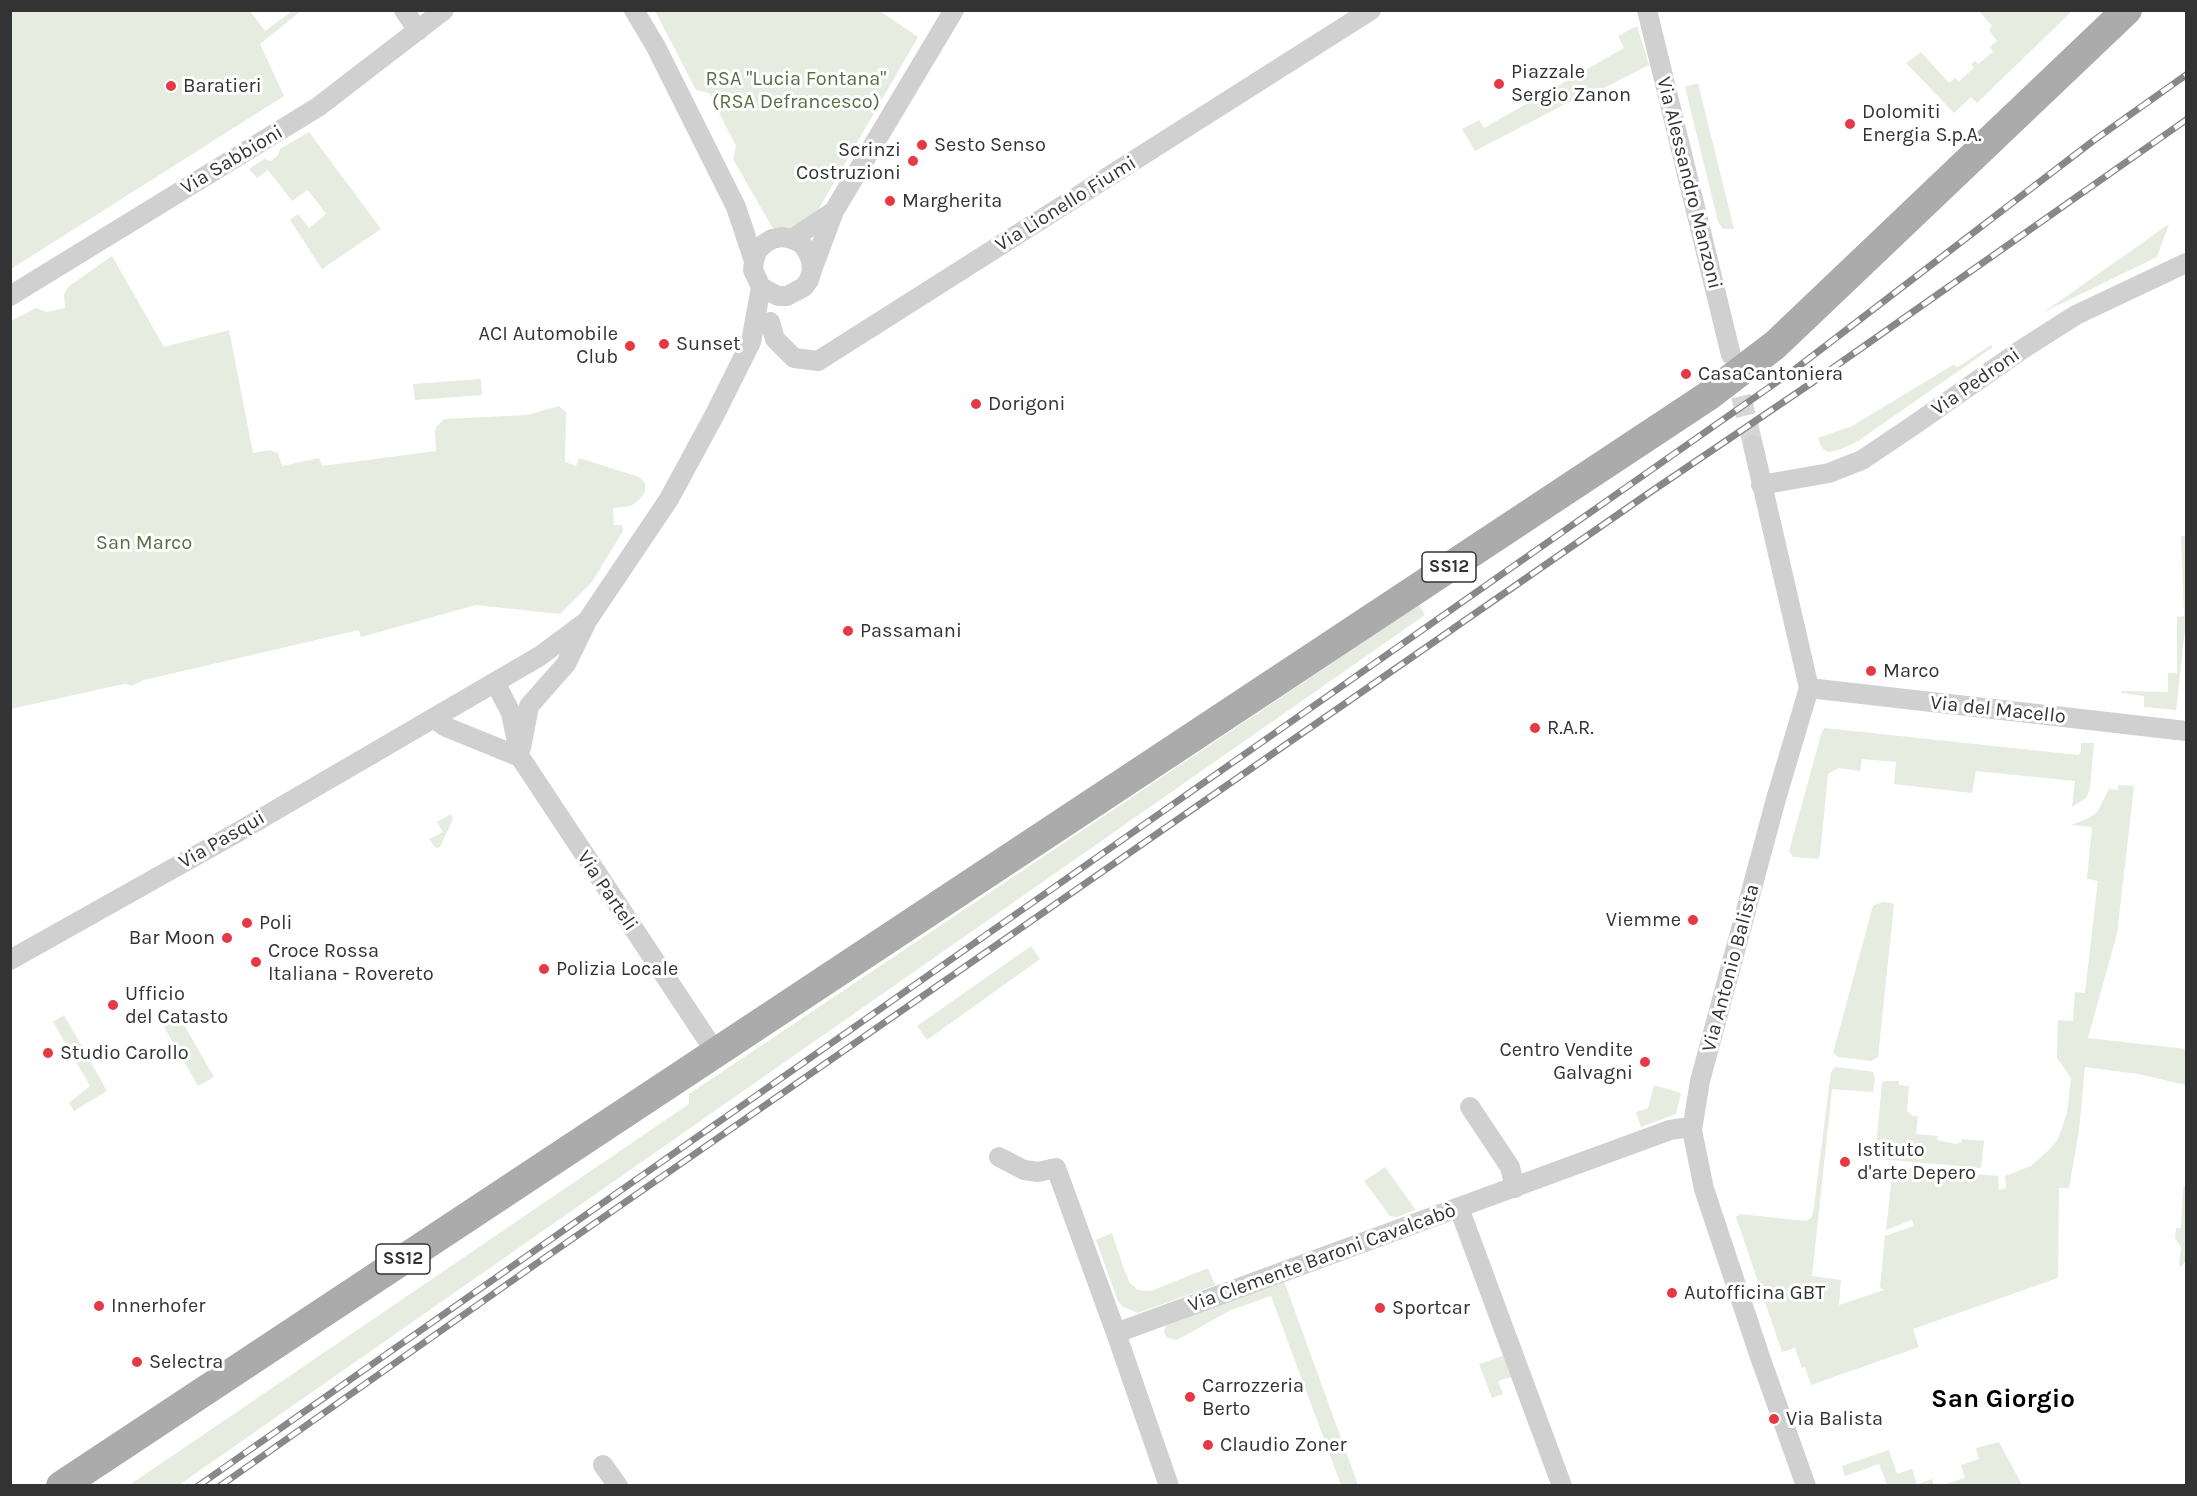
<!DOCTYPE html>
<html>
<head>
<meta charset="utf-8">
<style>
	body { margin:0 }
	#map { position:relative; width:2197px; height:1496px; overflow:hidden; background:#fff; font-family:Karla,sans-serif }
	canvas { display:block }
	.frame { position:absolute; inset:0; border:12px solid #333; pointer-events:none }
</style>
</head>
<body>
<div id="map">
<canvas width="2197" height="1496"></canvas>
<div class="frame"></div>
</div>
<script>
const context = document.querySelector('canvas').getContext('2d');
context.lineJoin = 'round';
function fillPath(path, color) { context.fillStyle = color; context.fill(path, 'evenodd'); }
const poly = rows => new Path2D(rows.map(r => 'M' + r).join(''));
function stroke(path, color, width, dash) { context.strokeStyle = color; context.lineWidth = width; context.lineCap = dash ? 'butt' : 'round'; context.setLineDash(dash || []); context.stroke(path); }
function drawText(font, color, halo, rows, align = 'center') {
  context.font = font + ' Karla,sans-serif'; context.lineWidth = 6; context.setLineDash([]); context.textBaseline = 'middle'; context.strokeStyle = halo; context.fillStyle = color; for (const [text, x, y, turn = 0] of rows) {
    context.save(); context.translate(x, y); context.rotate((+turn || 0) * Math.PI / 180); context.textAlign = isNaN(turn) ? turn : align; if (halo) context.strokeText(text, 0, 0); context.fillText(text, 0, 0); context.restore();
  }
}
const green = poly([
	[10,11,250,11,265,31,292,11,301,11,260,44,284,96,11,269],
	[655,11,880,11,918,37,810,224,782,234,772,227,733,159,736,146,709,93,696,90],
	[1984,11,2072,11,1977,103,1971,97,1954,113,1906,63,1921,52,1949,83,1955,78,1959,81,1974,68,1971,64,1975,61,1978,64,1993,52,1990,47,1997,41,1989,30,1992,26,1979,11],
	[1637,26,1649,65,1598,91,1596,88,1475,151,1462,129,1479,120,1484,128,1624,48,1618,36],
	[1698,83,1734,229,1723,229,1718,222,1685,87],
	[309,132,381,229,322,269,290,220,298,214,309,228,326,214,308,190,292,201,268,170,257,178,249,169,264,159,271,161,278,155,280,149],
	[2169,224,2157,257,2044,312],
	[112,256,164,347,229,330,253,453,270,450,278,453,282,466,319,458,322,466,436,451,435,432,436,427,444,419,527,415,559,406,566,412,565,462,576,466,579,458,639,477,645,483,645,492,639,500,631,506,613,508,614,525,622,525,623,531,592,582,560,614,476,605,361,637,359,630,144,680,131,686,126,684,114,686,11,709,11,321,36,308,47,312,65,308,64,294,68,287],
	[1991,345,1993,347,1858,441,1841,449,1829,452,1823,449,1819,442,1818,438,1852,426,1953,365,1958,367],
	[481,379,482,395,415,400,413,384],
	[2181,536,2186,536,2186,620,2176,710,2144,707,2144,696,2122,693,2121,691,2168,692,2168,673,2177,673,2177,617,2184,616],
	[1419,605,1425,615,179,1485,128,1486,689,1104,689,1094],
	[1825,728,2078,755,2081,752,2081,743,2094,743,2090,789,2086,798,2072,807,2075,781,1976,771,1972,793,1894,784,1896,762,1862,759,1860,771,1839,768,1828,774,1820,855,1818,859,1793,857,1789,851,1822,731],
	[2118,785,2134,786,2117,934,2088,1038,2186,1049,2186,1085,2138,1074,2085,1067,2079,1130,2069,1188,2059,1188,2058,1278,1913,1329,1919,1347,1811,1385,1805,1367,1802,1368,1795,1348,1782,1352,1736,1217,1740,1214,1805,1221,1811,1218,1813,1214,1831,1072,1835,1067,1868,1071,1873,1072,1875,1079,1873,1092,1832,1089,1812,1276,1841,1280,1839,1305,1884,1290,1880,1287,1885,1236,1914,1226,1912,1220,1886,1230,1893,1167,1998,1176,1999,1190,2006,1188,2005,1176,2031,1166,2051,1148,2058,1139,2067,1113,2071,1078,2057,1058,2058,1020,2073,1021,2075,992,2085,993,2098,881,2087,879,2092,827,2071,825,2087,819,2097,812,2109,789,2118,790],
	[451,814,453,819,440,847,436,848,429,839,443,832,437,822],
	[1882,902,1892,903,1894,905,1878,1057,1871,1061,1838,1057,1833,1053,1872,909,1873,906],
	[1031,946,1040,959,927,1040,917,1026],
	[64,1015,107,1091,74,1111,69,1103,90,1086,53,1022],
	[180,1018,214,1077,198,1086,164,1027],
	[1883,1081,1899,1081,1899,1085,1909,1086,1907,1111,1913,1116,1918,1116,1916,1134,1938,1136,1937,1140,1956,1144,1962,1142,1961,1139,1984,1141,1981,1168,1879,1159,1875,1156,1882,1084],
	[1654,1085,1681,1093,1676,1114,1641,1127,1636,1112,1648,1108],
	[1385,1167,1416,1210,1397,1217,1390,1216,1364,1181],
	[2183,1187,2186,1187,2186,1261,2181,1267,2179,1265,2181,1247,2175,1238,2176,1228,2181,1228],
	[1112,1233,1124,1269,1130,1283,1138,1290,1151,1291,1208,1268,1215,1285,1138,1313,1123,1307,1118,1301,1096,1240],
	[1284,1281,1358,1485,1341,1485,1271,1296,1231,1310,1177,1340,1168,1338,1165,1335,1164,1330,1167,1325],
	[1503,1356,1511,1377,1498,1381,1503,1394,1492,1398,1479,1364],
	[1999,1442,2022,1485,1942,1485,1965,1478,1961,1465,1979,1459,1976,1448],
	[1889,1450,1897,1474,1912,1469,1917,1484,1932,1479,1934,1485,1887,1485,1879,1464,1845,1476,1842,1466]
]);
const minorTunnel = poly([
	[1734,367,1753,445]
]);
const minor = poly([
	[404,10,418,31],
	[634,10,656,47,736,207,754,261,753,270,761,287,778,296,787,296,804,287,809,280,812,270,811,260,807,251,801,243,792,239,782,237,772,239,764,244,757,251,754,261],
	[1647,10,1731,355],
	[792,239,834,211],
	[812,270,834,211,954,10],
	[10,296,318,107,444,10],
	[770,322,775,339,794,358,818,361,1371,10],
	[1753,445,1809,688,1776,799,1700,1081,1692,1130,1704,1189,1760,1357,1806,1486],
	[1761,485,1829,473,1862,460,1914,425,2021,350,2076,315,2186,263],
	[495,682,511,713,520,757,716,1053],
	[1809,688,2186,731],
	[433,718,446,727,520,757],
	[521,748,529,706,566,664,586,623],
	[10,960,238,832,540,656,587,621,669,499,715,414,751,342,761,287],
	[1470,1107,1510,1167,1515,1188],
	[999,1157,1024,1170,1038,1172,1056,1168,1116,1333,1670,1130,1683,1128,1692,1130],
	[1459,1208,1562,1486],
	[1116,1333,1169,1486],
	[603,1465,618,1486]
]);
const primary = poly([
	[61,1486,1708,396,1775,345,2127,10]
]);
const rail = poly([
	[198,1486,1794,370,2093,141,2186,75],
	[220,1486,533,1266,1649,493,1813,382,2186,120]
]);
const markers = [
	[1499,84,6,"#e63946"],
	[171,86,6,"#e63946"],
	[1850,124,6,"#e63946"],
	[922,145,6,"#e63946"],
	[913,161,6,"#e63946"],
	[890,201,6,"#e63946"],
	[664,344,6,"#e63946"],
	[630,346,6,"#e63946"],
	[1686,374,6,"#e63946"],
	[976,404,6,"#e63946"],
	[848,631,6,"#e63946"],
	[1871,671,6,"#e63946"],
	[1535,728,6,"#e63946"],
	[1693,920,6,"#e63946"],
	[247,923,6,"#e63946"],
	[227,938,6,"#e63946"],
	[256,962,6,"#e63946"],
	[544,969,6,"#e63946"],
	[113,1005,6,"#e63946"],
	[48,1053,6,"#e63946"],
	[1645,1062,6,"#e63946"],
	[1845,1162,6,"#e63946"],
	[1672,1293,6,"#e63946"],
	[99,1306,6,"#e63946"],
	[1380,1308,6,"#e63946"],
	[137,1362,6,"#e63946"],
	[1190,1397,6,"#e63946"],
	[1774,1419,6,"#e63946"],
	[1208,1445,6,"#e63946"]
];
const shields = [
	[1449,567,54],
	[403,1259,54]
];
const shieldNames = [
	["SS12",1449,567],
	["SS12",403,1259]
];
const poiNames = [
	["Piazzale",1511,72],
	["Sergio Zanon",1511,95],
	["Baratieri",183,86],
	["Dolomiti",1862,112],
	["Energia S.p.A.",1862,135],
	["Sesto Senso",934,145],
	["Scrinzi",901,150,"right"],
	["Costruzioni",901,173,"right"],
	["Margherita",902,201],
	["ACI Automobile",618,334,"right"],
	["Club",618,357,"right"],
	["Sunset",676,344],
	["CasaCantoniera",1698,374],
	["Dorigoni",988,404],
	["Passamani",860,631],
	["Marco",1883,671],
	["R.A.R.",1547,728],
	["Viemme",1681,920,"right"],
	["Poli",259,923],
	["Bar Moon",215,938,"right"],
	["Croce Rossa",268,951],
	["Italiana - Rovereto",268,974],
	["Polizia Locale",556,969],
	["Ufficio",125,994],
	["del Catasto",125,1017],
	["Centro Vendite",1633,1050,"right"],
	["Galvagni",1633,1073,"right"],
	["Studio Carollo",60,1053],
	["Istituto",1857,1150],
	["d'arte Depero",1857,1173],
	["Autofficina GBT",1684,1293],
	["Innerhofer",111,1306],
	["Sportcar",1392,1308],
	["Selectra",149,1362],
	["Carrozzeria",1202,1386],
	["Berto",1202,1409],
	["Via Balista",1786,1419],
	["Claudio Zoner",1220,1445]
];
const parkNames = [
	["RSA \"Lucia Fontana\"",796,79],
	["(RSA Defrancesco)",796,102],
	["San Marco",144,543]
];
const streetNames = [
	["Via Sabbioni",232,160,-31],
	["Via Alessandro Manzoni",1689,183,76],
	["Via Lionello Fiumi",1066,204,-32],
	["Via Pedroni",1976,382,-35],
	["Via del Macello",1998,710,6],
	["Via Pasqui",222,840,-30],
	["Via Parteli",607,891,56],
	["Via Antonio Balista",1731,968,-75],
	["Via Clemente Baroni Cavalcabò",1322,1258,-20]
];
const districtNames = [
	["San Giorgio",2003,1400]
];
fillPath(green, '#e6ecdf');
stroke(minorTunnel, '#d6d6d6', 20, [20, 10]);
stroke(minor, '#d0d0d0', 20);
stroke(primary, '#ababab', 30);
stroke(rail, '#888', 7);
stroke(rail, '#fff', 4.5, [14]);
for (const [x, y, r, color] of markers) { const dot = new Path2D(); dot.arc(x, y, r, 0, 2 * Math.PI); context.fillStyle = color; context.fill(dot); stroke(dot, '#fff', 2); }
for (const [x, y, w] of shields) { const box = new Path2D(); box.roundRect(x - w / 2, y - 15, w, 30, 4.5); context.fillStyle = '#fff'; context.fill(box); stroke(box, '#333', 1.5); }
drawText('bold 18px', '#333', null, shieldNames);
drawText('20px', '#333', '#fff', poiNames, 'left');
drawText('20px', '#56703f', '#fff', parkNames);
drawText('20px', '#333', '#fff', streetNames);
drawText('bold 26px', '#000', '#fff', districtNames);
</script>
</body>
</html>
